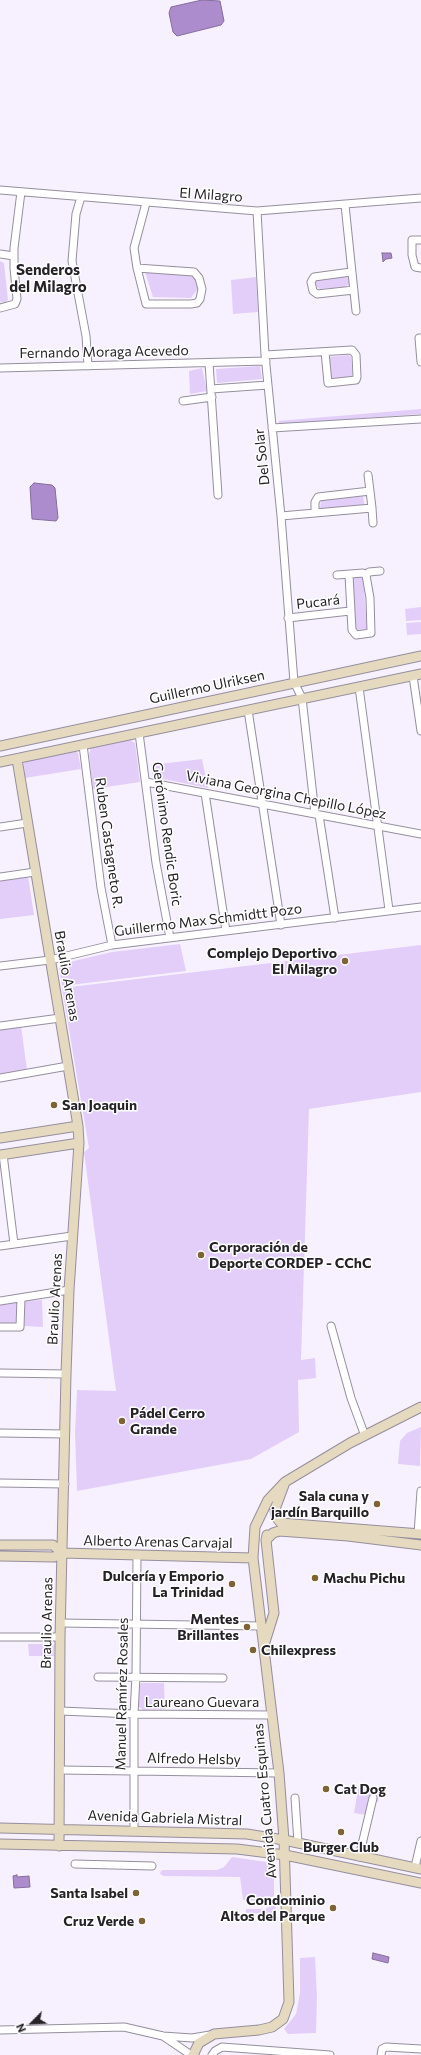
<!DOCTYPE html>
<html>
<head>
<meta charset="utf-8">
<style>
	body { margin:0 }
	#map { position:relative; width:421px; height:2055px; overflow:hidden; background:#f7f1ff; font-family:Commissioner,sans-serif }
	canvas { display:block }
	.north { position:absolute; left:12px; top:2003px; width:40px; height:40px; -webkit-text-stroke:3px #fff; paint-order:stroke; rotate:246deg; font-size:11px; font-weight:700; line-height:16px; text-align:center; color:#252228 }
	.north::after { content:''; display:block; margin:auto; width:14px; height:18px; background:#252228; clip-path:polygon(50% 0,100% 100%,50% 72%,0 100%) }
</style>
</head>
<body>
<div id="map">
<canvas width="421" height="2055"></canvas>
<div class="north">N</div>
</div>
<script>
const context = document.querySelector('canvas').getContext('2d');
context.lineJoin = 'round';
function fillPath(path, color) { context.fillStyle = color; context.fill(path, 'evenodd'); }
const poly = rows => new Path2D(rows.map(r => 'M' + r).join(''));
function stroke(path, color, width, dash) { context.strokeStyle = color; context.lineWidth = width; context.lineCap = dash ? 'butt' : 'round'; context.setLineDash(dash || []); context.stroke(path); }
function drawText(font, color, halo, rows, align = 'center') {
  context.font = font + ' Commissioner,sans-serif'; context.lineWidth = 3; context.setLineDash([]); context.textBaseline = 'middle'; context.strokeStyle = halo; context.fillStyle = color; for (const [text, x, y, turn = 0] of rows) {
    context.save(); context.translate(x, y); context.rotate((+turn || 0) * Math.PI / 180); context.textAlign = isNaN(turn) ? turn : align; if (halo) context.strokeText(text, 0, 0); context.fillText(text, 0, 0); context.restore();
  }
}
const green = poly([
	[0,261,4,263,8,300,5,302,0,302],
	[145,272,194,276,199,287,191,298,153,297],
	[343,275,349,278,350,284,344,287,320,289,315,286,314,282,318,279],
	[256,277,258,312,233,314,231,280],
	[349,355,351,357,353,377,330,378,329,357],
	[260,366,262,379,217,383,216,369],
	[202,368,207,391,190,394,189,371],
	[421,409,421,414,280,424,278,421],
	[363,496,365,507,320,510,321,499],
	[352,574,363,574,367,629,356,630],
	[421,607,421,620,406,621,405,609],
	[421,622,421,634,407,635,406,623],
	[130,740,135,743,140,782,93,789,89,754,91,748],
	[75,751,78,753,81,769,25,778,24,763,28,760],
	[202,759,208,788,153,777,151,765],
	[28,876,34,915,0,919,0,880],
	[180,944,186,971,62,986,59,967,61,964,112,952],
	[421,945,421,1092,309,1109,301,1360,315,1358,316,1378,298,1380,299,1432,251,1459,77,1491,75,1432,77,1390,116,1391,84,1152,89,1148,62,988],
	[21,1026,27,1070,0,1077,0,1027],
	[19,1300,18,1325,0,1325,0,1303],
	[42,1300,43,1327,24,1326,25,1301],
	[421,1427,420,1466,398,1464,400,1441,407,1433],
	[28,1644,52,1644,54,1646,54,1656,29,1656],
	[141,1683,164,1683,165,1709,143,1710,139,1707,139,1687],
	[358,1789,380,1790,378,1802,370,1801,367,1815,354,1813],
	[232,1857,274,1863,274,1896,260,1901,243,1900,240,1877,164,1876,160,1874,161,1871,163,1870,217,1870,224,1867],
	[276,1903,275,1918,265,1914,246,1913,246,1909,265,1909],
	[315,1957,317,1998,316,2033,288,2034,284,2029,296,2014,300,1993,300,1958]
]);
const water = poly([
	[202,0,220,1,224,21,221,25,177,36,173,32,169,13,171,7,202,0],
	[382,253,391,253,392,258,386,259,383,262,382,253],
	[34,483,52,485,55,488,58,518,56,521,32,519,30,487,34,483],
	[17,1875,17,1877,29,1876,30,1887,14,1888,13,1876,17,1875],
	[373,1953,389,1957,388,1963,372,1959,373,1953]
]);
const street = poly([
	[0,190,257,211,421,198],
	[81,197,76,214,72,261,86,336,88,366],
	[345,205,356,311],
	[257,211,265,355,281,516,294,682,302,698,315,814],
	[421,240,412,240,412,255,415,267,421,268],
	[0,254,14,256],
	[137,268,194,272,199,278,202,289,200,299,197,303,191,304,146,304,137,268,134,248,146,203],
	[351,272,314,277,311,282,313,291,317,294,354,290],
	[0,308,15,304,17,299,14,268,14,248,21,192],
	[421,338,419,338,421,362],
	[265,355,352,350,356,355,357,377,356,380,328,383,325,352],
	[209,363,218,495],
	[0,368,266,361],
	[211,389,268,385],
	[183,401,212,397],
	[272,428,421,419],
	[368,475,370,491],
	[372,508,373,523],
	[281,516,372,508,370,491,318,497,315,502,315,513],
	[337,575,363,573,366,575],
	[349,575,352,630,356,635,371,633,370,598,366,575],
	[366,575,369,572,380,571],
	[288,618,350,611],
	[413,676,421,731],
	[359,687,389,910],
	[248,710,281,925],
	[139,733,156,863,170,938],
	[83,745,101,888,112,945],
	[146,782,421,834],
	[205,793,226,931],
	[319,815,335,918],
	[0,827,27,823],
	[0,877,35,872],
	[0,966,50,960,112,945,421,907],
	[0,1026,60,1018],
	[0,1078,68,1066],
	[3,1154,14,1244],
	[0,1246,72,1236],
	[0,1301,69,1290],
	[331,1326,351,1398,365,1436],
	[0,1327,20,1327,21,1298],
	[0,1373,66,1374],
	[0,1433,65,1434],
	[0,1483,65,1484],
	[418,1534,421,1491],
	[61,1623,262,1626],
	[0,1637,60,1637],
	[98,1677,223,1678],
	[60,1711,134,1714,272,1715],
	[60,1770,279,1773],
	[295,1798,298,1843],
	[134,1831,134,1714,136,1676,137,1556],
	[359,1857,373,1798],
	[75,1864,152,1866],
	[415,1867,421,1841],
	[0,2030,124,2027,163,2036,192,2038,210,2035],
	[163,2036,191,2055],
	[212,2055,215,2051,222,2047,330,2055],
	[381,2055,382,2049,386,2047,421,2049]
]);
const secondary = poly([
	[0,746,421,656],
	[17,759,78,1126,79,1143,69,1290,66,1374,60,1637,59,1846],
	[0,762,421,674],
	[0,1138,78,1126],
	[0,1155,79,1143],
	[284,1485,275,1509,276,1517,281,1523,421,1534],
	[266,1540,273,1533,279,1531,348,1536,421,1545],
	[0,1545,53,1545,62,1553],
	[0,1556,54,1557,62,1553,253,1558],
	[265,1642,274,1613,266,1540,267,1535],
	[0,1828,247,1834,284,1840,421,1869],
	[0,1844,237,1849,285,1855,421,1883],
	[193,2055,199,2043,214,2034,259,2030,272,2027,283,2019,289,2002,284,1840,279,1773,253,1558,255,1527,268,1500,285,1482,350,1443,421,1407]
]);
const markers = [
	[345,961,4,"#7d6335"],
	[54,1105,4,"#7d6335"],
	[201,1255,4,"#7d6335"],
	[122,1421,4,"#7d6335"],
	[377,1504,4,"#7d6335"],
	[315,1578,4,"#7d6335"],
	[232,1584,4,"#7d6335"],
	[247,1627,4,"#7d6335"],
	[253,1650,4,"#7d6335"],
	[326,1789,4,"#7d6335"],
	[341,1832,4,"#7d6335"],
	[136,1893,4,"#7d6335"],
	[333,1908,4,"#7d6335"],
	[142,1921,4,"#7d6335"]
];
const streetNames = [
	["El Milagro",211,195,4],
	["Fernando Moraga Acevedo",104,352,-1],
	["Del Solar",262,457,-96],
	["Pucará",318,602,-6],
	["Guillermo Ulriksen",207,687,-12],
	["Viviana Georgina Chepillo López",286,795,11],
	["Gerónimo Rendic Boric",167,834,82],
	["Ruben Castagneto R.",109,843,82],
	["Guillermo Max Schmidtt Pozo",208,920,-7],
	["Braulio Arenas",67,976,80],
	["Braulio Arenas",55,1299,-87],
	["Alberto Arenas Carvajal",158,1542,1],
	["Braulio Arenas",47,1623,-89],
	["Manuel Ramírez Rosales",122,1694,-89],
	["Laureano Guevara",202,1702],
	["Alfredo Helsby",194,1759,1],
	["Avenida Cuatro Esquinas",265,1801,-95],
	["Avenida Gabriela Mistral",165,1818,2]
];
const poiNames = [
	["Complejo Deportivo",337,953],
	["El Milagro",337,969],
	["San Joaquin",62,1105,"left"],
	["Corporación de",209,1247,"left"],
	["Deporte CORDEP - CChC",209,1263,"left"],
	["Pádel Cerro",130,1413,"left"],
	["Grande",130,1429,"left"],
	["Sala cuna y",369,1496],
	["jardín Barquillo",369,1512],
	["Dulcería y Emporio",224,1576],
	["La Trinidad",224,1592],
	["Machu Pichu",323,1578,"left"],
	["Mentes",239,1619],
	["Brillantes",239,1635],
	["Chilexpress",261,1650,"left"],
	["Cat Dog",334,1789,"left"],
	["Burger Club",341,1847,"center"],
	["Santa Isabel",128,1893],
	["Condominio",325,1900],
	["Altos del Parque",325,1916],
	["Cruz Verde",134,1921]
];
const neighbourhoodNames = [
	["Senderos",48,270],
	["del Milagro",48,287]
];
fillPath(green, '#e3cef9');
fillPath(water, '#ad8ccd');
stroke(water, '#846c9c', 1);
stroke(street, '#958e9e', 9);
stroke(secondary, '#958e9e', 11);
stroke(street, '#fff', 7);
stroke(secondary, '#e5d9bf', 9);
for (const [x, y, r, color] of markers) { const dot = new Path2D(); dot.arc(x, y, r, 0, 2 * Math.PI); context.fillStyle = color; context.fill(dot); stroke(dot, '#fff', 1.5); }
drawText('14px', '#252228', '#fff', streetNames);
drawText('bold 14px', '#252228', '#fff', poiNames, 'right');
drawText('bold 15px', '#252228', '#fff', neighbourhoodNames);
</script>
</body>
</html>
